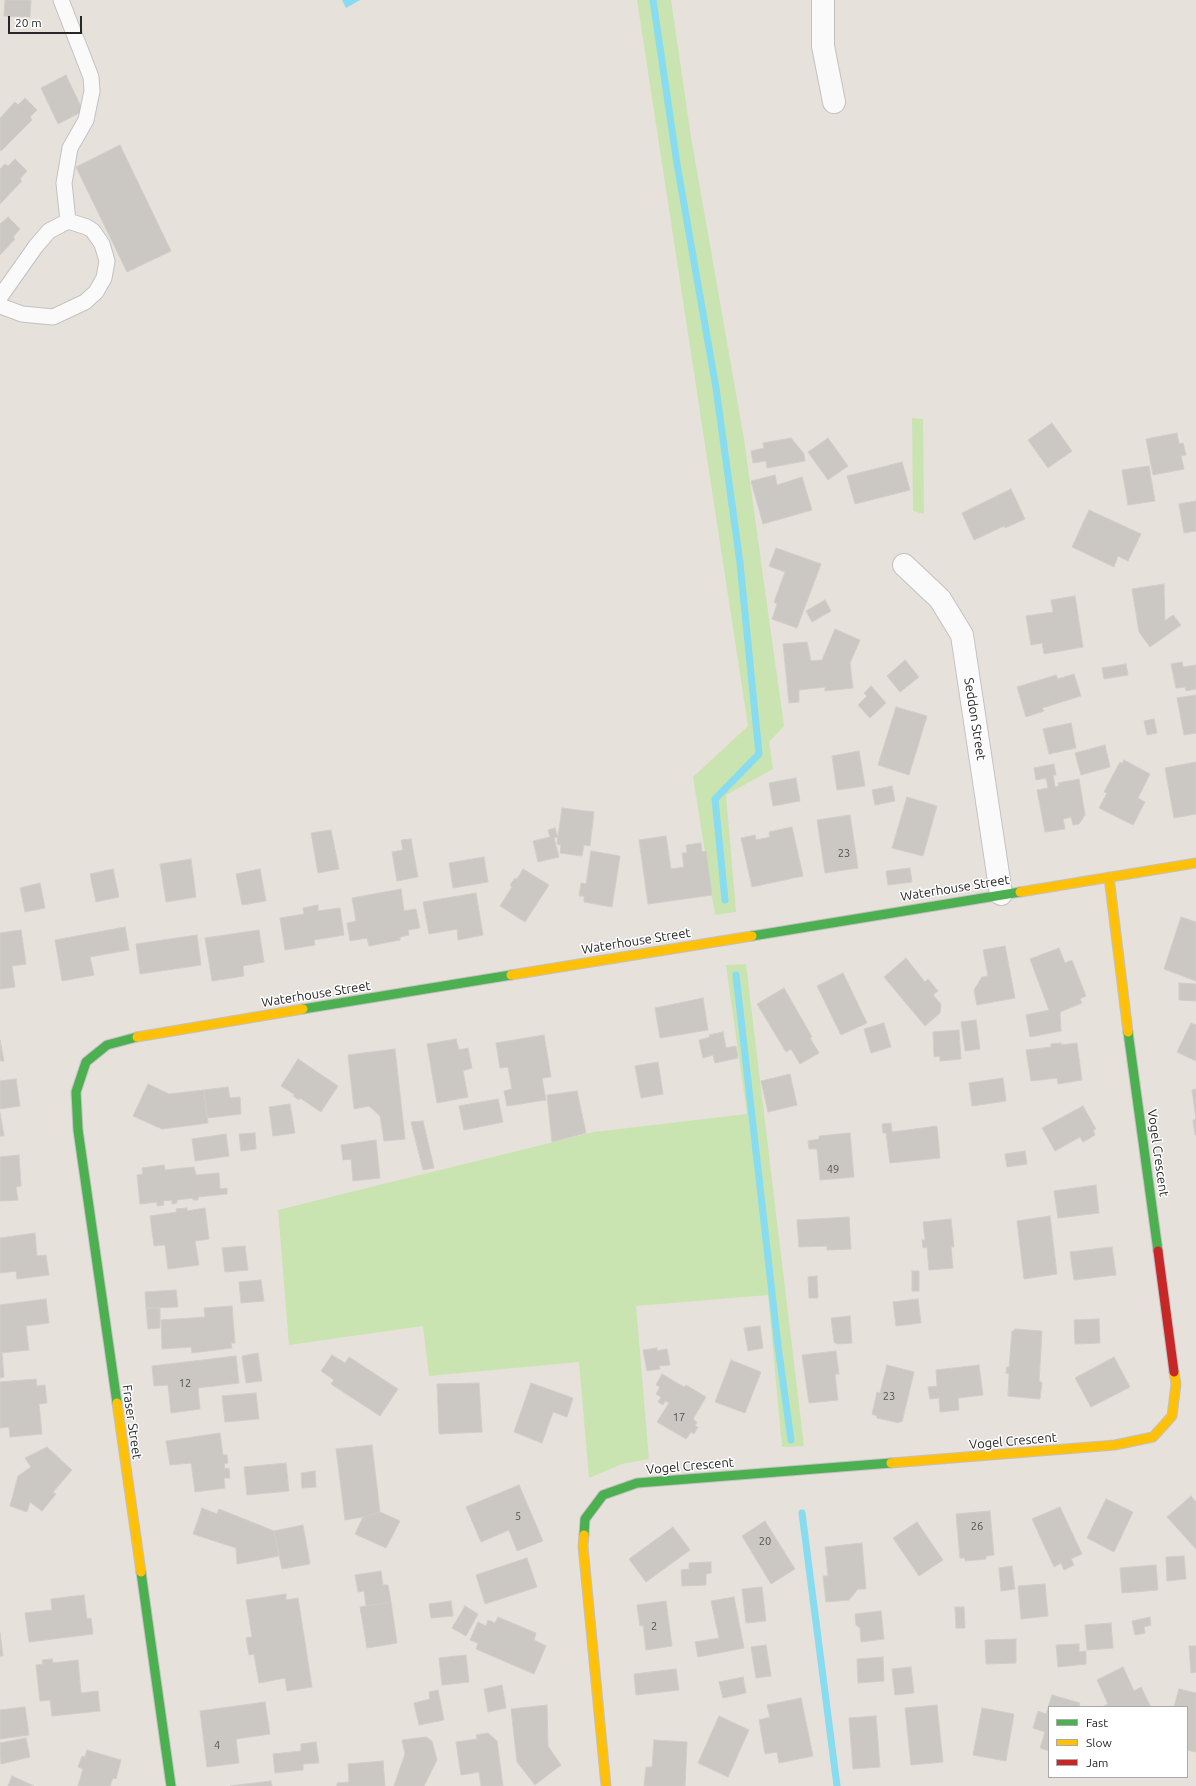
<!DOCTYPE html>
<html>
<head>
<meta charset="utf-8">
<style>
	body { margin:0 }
	#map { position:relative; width:1196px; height:1786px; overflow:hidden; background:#e6e1db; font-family:Ubuntu,sans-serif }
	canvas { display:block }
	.legend { position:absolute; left:1048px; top:1706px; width:140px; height:72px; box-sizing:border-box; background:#fff; border:1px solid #a9a9a9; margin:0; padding:5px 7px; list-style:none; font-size:12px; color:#272727 }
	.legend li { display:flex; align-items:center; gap:8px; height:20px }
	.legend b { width:20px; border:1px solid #a9a9a9 }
	.scale { position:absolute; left:8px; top:16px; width:74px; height:18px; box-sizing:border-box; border:2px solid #272727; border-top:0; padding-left:5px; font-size:12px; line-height:14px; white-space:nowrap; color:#272727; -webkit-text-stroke:3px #fff; paint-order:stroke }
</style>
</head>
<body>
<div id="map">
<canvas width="1196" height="1786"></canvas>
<ul class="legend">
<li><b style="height:5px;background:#4caf50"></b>Fast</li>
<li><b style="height:5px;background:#ffc107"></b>Slow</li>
<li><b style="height:5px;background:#c62828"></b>Jam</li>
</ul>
<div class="scale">20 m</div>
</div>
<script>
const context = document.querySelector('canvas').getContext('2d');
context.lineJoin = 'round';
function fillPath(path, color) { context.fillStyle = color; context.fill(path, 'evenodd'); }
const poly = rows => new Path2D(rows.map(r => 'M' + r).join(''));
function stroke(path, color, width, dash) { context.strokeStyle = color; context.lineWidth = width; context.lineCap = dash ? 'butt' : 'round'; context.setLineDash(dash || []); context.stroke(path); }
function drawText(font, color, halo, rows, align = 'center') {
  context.font = font + ' Ubuntu,sans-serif'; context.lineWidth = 3; context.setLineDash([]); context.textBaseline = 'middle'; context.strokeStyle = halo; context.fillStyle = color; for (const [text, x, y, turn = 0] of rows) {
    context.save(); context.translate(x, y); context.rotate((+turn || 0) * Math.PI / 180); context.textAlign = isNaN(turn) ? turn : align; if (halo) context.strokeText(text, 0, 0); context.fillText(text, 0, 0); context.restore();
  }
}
const green = poly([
	[637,0,671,0,691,137,744,439,784,726,769,742,773,769,726,795,736,912,715,915,693,777,748,726],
	[912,418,923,419,924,514,913,511],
	[746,964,804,1446,782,1447,768,1295,636,1306,649,1459,622,1464,589,1478,579,1362,429,1376,423,1326,289,1345,278,1210,594,1132,747,1114,726,965]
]);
const water = poly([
	[342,0,360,0,346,8]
]);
const stream = poly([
	[653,0,677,164,716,388,740,563,759,754,715,799,725,900],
	[736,975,778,1346,791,1440],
	[802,1513,837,1786]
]);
const building = poly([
	[5,0,31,0,30,17,4,16,5,0],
	[66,75,83,111,58,124,41,88,66,75],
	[25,98,37,110,30,117,32,120,1,151,0,150,0,118,15,102,18,105,25,98],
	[120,145,171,251,127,272,76,167,120,145],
	[15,159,27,171,20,179,22,181,0,204,0,169,5,164,8,166,15,159],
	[8,217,20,229,13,237,15,239,0,255,0,224,8,217],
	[1052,423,1072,451,1048,468,1028,440,1052,423],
	[1177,433,1179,444,1183,443,1186,455,1181,456,1184,469,1153,475,1146,439,1177,433],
	[791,438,804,454,805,461,767,468,766,461,753,463,751,451,764,448,763,443,791,438],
	[828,438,848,466,828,480,808,452,828,438],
	[902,462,910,490,855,504,847,476,902,462],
	[1149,466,1155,501,1128,505,1122,470,1149,466],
	[775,475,777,485,802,477,812,510,763,524,751,481,775,475],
	[1011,489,1025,519,1005,528,1004,526,974,540,962,513,1011,489],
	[1196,501,1196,531,1184,533,1179,504,1196,501],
	[1089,510,1141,534,1128,561,1118,556,1114,567,1072,547,1089,510],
	[776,548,821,564,797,628,772,619,777,604,774,602,785,572,769,566,776,548],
	[1164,584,1165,621,1173,615,1181,625,1150,647,1139,632,1132,589,1164,584],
	[1075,596,1083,647,1044,654,1042,643,1031,645,1026,616,1053,612,1051,600,1075,596],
	[825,600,831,611,812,622,806,611,825,600],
	[835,629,860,640,850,663,853,688,825,691,825,687,799,690,799,702,789,703,783,644,807,642,811,661,822,660,835,629],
	[905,660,919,677,900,692,887,676,905,660],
	[1182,662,1183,667,1196,665,1196,689,1186,691,1185,687,1176,688,1171,664,1182,662],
	[1126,664,1128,675,1104,679,1102,668,1126,664],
	[1074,674,1081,696,1042,708,1044,711,1026,717,1017,687,1056,675,1058,679,1074,674],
	[871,686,886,703,870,718,858,705,867,696,864,693,871,686],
	[1196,695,1196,733,1184,735,1177,698,1196,695],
	[896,707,927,716,909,775,878,765,896,707],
	[1154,719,1157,733,1147,735,1144,721,1154,719],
	[1071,723,1076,748,1049,754,1043,729,1071,723],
	[1105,745,1110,767,1081,775,1075,753,1105,745],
	[859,751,865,786,837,790,832,756,859,751],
	[1124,760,1150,774,1138,798,1145,802,1133,825,1099,808,1107,793,1104,792,1120,762,1122,764,1124,760],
	[1196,762,1196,814,1174,818,1165,768,1196,762],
	[1054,764,1056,775,1053,775,1055,787,1059,786,1058,783,1079,779,1085,815,1079,824,1073,825,1071,817,1063,819,1065,829,1045,832,1037,790,1048,788,1046,778,1036,780,1034,768,1054,764],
	[796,778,800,801,773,806,769,783,796,778],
	[892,786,895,801,875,805,872,790,892,786],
	[907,797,937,806,923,856,892,848,907,797],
	[562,808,594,812,590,846,584,845,582,856,560,853,561,845,557,844,562,808],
	[850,815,858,868,825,873,817,820,850,815],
	[792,827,803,876,752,887,741,838,755,835,756,840,770,837,769,832,792,827],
	[555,828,558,837,554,838,559,857,538,862,533,841,550,837,548,830,555,828],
	[331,830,339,869,318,873,311,833,331,830],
	[666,836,671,869,684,867,682,853,687,853,686,845,701,843,702,852,706,851,712,895,648,904,639,840,666,836],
	[411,839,418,877,397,881,392,852,403,850,401,840,411,839],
	[591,851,620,856,612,907,584,902,584,896,579,896,581,883,586,884,591,851],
	[484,857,488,882,453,888,449,863,484,857],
	[191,859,196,897,166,902,160,864,191,859],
	[910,868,912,882,888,885,886,871,910,868],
	[113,869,119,897,96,902,90,874,113,869],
	[260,869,266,901,242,905,236,874,260,869],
	[523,869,549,885,525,922,500,906,512,887,510,885,515,878,517,879,523,869],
	[40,883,45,908,25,912,20,888,40,883],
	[401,889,404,911,416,909,420,928,408,930,409,935,400,937,400,940,369,946,367,938,350,941,347,923,356,921,352,898,401,889],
	[476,893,483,935,458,940,457,929,429,934,423,902,476,893],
	[318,905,318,911,340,908,344,935,314,940,315,945,285,950,280,918,304,914,303,908,318,905],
	[1181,917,1196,922,1196,981,1164,969,1181,917],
	[125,927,129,950,90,957,94,975,62,981,55,940,125,927],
	[21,930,26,964,12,966,15,987,0,989,0,933,21,930],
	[259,930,264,962,243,966,244,976,212,981,205,938,259,930],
	[197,935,201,965,140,974,136,944,197,935],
	[1005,946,1015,998,977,1005,974,990,982,977,988,976,983,950,1005,946],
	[1059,948,1065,963,1072,960,1086,996,1080,999,1082,1003,1060,1012,1061,1031,1030,1037,1026,1015,1049,1010,1030,959,1059,948],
	[906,958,925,982,928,979,938,991,933,995,941,1004,940,1013,925,1026,884,977,906,958],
	[843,973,867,1023,841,1035,817,986,843,973],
	[1179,983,1196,984,1196,1001,1179,1000,1179,983],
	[784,988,812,1037,810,1038,819,1053,800,1064,791,1049,786,1052,757,1004,784,988],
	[703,998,708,1030,660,1038,655,1008,703,998],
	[976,1020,980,1049,965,1051,961,1022,976,1020],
	[884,1023,891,1047,871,1053,864,1029,884,1023],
	[1191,1023,1196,1025,1196,1061,1177,1052,1191,1023],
	[959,1030,961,1059,940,1061,940,1056,934,1057,933,1032,959,1030],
	[723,1032,726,1048,736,1046,738,1058,715,1063,713,1055,703,1058,699,1040,710,1037,709,1035,723,1032],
	[544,1035,551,1077,542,1078,546,1100,507,1106,504,1091,512,1089,508,1067,500,1068,496,1043,544,1035],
	[456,1039,459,1050,468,1048,472,1068,463,1071,468,1097,437,1103,427,1044,456,1039],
	[0,1040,4,1061,0,1061,0,1040],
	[1061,1043,1061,1045,1077,1043,1082,1080,1058,1084,1057,1078,1031,1081,1026,1050,1051,1047,1051,1044,1061,1043],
	[395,1049,405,1139,384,1141,380,1116,369,1106,354,1109,348,1055,395,1049],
	[298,1059,338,1086,321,1112,300,1098,299,1100,293,1096,295,1095,281,1086,298,1059],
	[658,1062,663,1094,641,1098,635,1066,658,1062],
	[790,1074,797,1105,768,1112,761,1081,790,1074],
	[1003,1078,1006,1101,972,1106,969,1083,1003,1078],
	[16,1079,20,1106,0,1109,0,1081,16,1079],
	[148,1084,169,1094,204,1090,208,1123,162,1129,133,1116,148,1084],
	[228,1087,230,1098,240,1097,241,1114,207,1118,204,1090,228,1087],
	[1196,1089,1196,1135,1195,1135,1193,1120,1196,1119,1192,1090,1196,1089],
	[577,1091,586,1133,552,1142,547,1095,577,1091],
	[498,1099,503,1122,464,1130,459,1106,498,1099],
	[290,1104,295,1133,273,1136,269,1107,290,1104],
	[1083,1106,1096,1129,1093,1130,1095,1135,1083,1142,1080,1137,1055,1151,1042,1128,1083,1106],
	[0,1113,4,1136,0,1136,0,1113],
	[423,1121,434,1168,423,1170,411,1122,423,1121],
	[891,1123,892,1132,937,1126,940,1158,890,1163,886,1133,883,1133,882,1124,891,1123],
	[255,1133,256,1149,241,1151,239,1134,255,1133],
	[850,1133,854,1177,820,1180,817,1149,809,1149,808,1141,819,1139,819,1136,850,1133],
	[226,1134,229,1156,195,1161,192,1139,226,1134],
	[376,1140,380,1178,353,1181,351,1159,343,1160,341,1145,376,1140],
	[1025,1151,1027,1164,1007,1167,1005,1154,1025,1151],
	[19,1155,21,1186,16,1187,18,1200,0,1201,0,1157,19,1155],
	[164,1165,165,1170,194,1167,196,1175,219,1173,220,1189,227,1188,227,1194,198,1197,198,1200,193,1200,193,1198,177,1200,177,1203,172,1204,172,1200,163,1201,164,1205,157,1206,157,1202,140,1204,137,1175,143,1174,142,1168,164,1165],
	[1096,1185,1099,1213,1058,1218,1054,1191,1096,1185],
	[187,1208,187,1211,205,1208,209,1239,195,1241,199,1265,168,1269,165,1245,154,1246,150,1216,177,1212,176,1209,187,1208],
	[1050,1216,1057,1274,1024,1279,1017,1221,1050,1216],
	[849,1217,851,1249,827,1250,827,1246,799,1247,797,1220,849,1217],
	[951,1219,954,1247,951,1247,953,1268,929,1270,927,1247,923,1248,922,1240,925,1240,923,1222,951,1219],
	[35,1233,37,1256,46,1255,49,1275,17,1279,16,1271,0,1273,0,1238,35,1233],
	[245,1246,248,1270,225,1272,222,1248,245,1246],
	[1112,1247,1116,1275,1074,1280,1070,1252,1112,1247],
	[912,1271,919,1271,919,1291,912,1291,912,1271],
	[817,1276,818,1298,809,1298,808,1277,817,1276],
	[261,1280,264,1301,241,1303,239,1282,261,1280],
	[176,1290,178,1307,146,1308,145,1292,176,1290],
	[46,1299,49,1323,26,1326,29,1350,0,1353,0,1305,46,1299],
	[918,1299,921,1323,896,1326,893,1302,918,1299],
	[232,1306,235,1343,231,1343,232,1348,192,1353,191,1347,162,1349,161,1320,205,1317,204,1308,232,1306],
	[146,1308,160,1308,160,1328,148,1329,146,1308],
	[850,1316,852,1343,837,1344,834,1342,831,1318,850,1316],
	[1099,1319,1100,1343,1075,1344,1074,1320,1099,1319],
	[760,1326,763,1348,748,1351,744,1328,760,1326],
	[1015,1329,1042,1331,1039,1382,1042,1382,1040,1399,1008,1396,1009,1374,1006,1373,1007,1367,1009,1367,1012,1331,1014,1331,1015,1329],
	[657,1348,657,1351,667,1349,670,1365,659,1366,660,1369,647,1371,643,1350,657,1348],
	[836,1351,839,1374,835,1374,838,1400,809,1403,802,1355,836,1351],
	[0,1353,2,1353,4,1377,0,1378,0,1353],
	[258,1353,262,1381,246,1383,242,1356,258,1353],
	[332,1355,345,1363,349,1357,398,1389,380,1416,331,1384,334,1380,321,1371,332,1355],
	[236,1356,239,1383,198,1388,200,1409,171,1413,168,1385,154,1386,152,1366,236,1356],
	[1114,1357,1130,1387,1091,1407,1075,1378,1114,1357],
	[731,1360,761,1372,745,1413,715,1402,731,1360],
	[887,1365,914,1372,902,1422,899,1421,899,1423,877,1418,877,1416,872,1414,877,1392,880,1393,887,1365],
	[979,1365,983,1395,958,1398,959,1410,940,1412,939,1398,930,1399,928,1387,937,1386,936,1370,979,1365],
	[662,1374,684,1387,686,1385,706,1397,693,1419,697,1422,695,1426,698,1427,694,1434,691,1432,686,1439,657,1422,669,1403,665,1401,663,1405,658,1402,661,1397,656,1394,660,1387,656,1385,662,1374],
	[36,1379,37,1386,45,1385,47,1403,39,1404,42,1434,10,1437,9,1427,0,1428,0,1382,36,1379],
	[479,1383,482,1432,439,1434,437,1384,479,1383],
	[531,1383,573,1398,567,1417,553,1412,542,1443,514,1432,531,1383],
	[256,1393,259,1419,225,1422,222,1396,256,1393],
	[220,1433,223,1455,227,1455,228,1463,224,1464,225,1469,229,1468,230,1478,224,1478,225,1488,195,1492,191,1463,170,1465,166,1441,220,1433],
	[372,1445,380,1512,363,1517,345,1520,336,1449,372,1445],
	[47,1447,72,1470,53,1492,56,1494,42,1511,30,1502,27,1512,10,1506,18,1476,31,1467,25,1458,47,1447],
	[286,1463,289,1491,247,1495,244,1467,286,1463],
	[315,1471,316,1487,302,1488,301,1473,315,1471],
	[519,1485,543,1541,517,1551,509,1530,481,1542,466,1507,519,1485],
	[1191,1496,1196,1502,1196,1549,1167,1517,1191,1496],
	[1106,1499,1133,1512,1114,1552,1087,1538,1106,1499],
	[1060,1507,1082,1554,1071,1559,1074,1565,1064,1570,1061,1563,1054,1567,1032,1519,1060,1507],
	[202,1508,217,1514,219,1509,274,1531,279,1556,237,1564,236,1548,193,1534,202,1508],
	[990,1511,994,1555,986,1556,986,1559,965,1561,965,1558,960,1558,956,1514,990,1511],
	[380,1512,400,1521,386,1548,355,1534,363,1517,380,1512],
	[765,1521,795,1569,771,1584,742,1536,765,1521],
	[917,1522,943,1560,919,1576,893,1538,917,1522],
	[303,1525,310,1564,282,1569,274,1531,303,1525],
	[673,1527,690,1550,646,1582,629,1559,673,1527],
	[862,1543,866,1589,858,1589,849,1600,826,1602,823,1576,828,1576,825,1547,862,1543],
	[1184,1556,1186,1579,1167,1581,1166,1557,1184,1556],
	[527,1558,537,1587,485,1604,476,1575,527,1558],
	[711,1562,711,1573,706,1574,706,1585,682,1586,681,1570,689,1569,689,1563,711,1562],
	[1156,1565,1158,1590,1122,1593,1120,1568,1156,1565],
	[1012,1566,1015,1589,1001,1591,999,1568,1012,1566],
	[381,1571,383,1585,388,1585,391,1602,366,1606,364,1591,358,1592,355,1575,381,1571],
	[1045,1584,1048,1616,1021,1619,1018,1586,1045,1584],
	[762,1587,766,1621,746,1623,742,1589,762,1587],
	[286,1594,286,1600,298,1598,312,1687,287,1691,285,1678,259,1683,254,1654,249,1655,246,1638,252,1637,246,1600,286,1594],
	[84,1595,87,1619,91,1618,93,1634,29,1642,25,1613,52,1610,51,1599,84,1595],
	[734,1597,744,1648,698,1657,695,1642,719,1638,711,1601,734,1597],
	[451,1601,453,1616,431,1618,429,1604,451,1601],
	[666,1601,672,1646,646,1650,643,1625,640,1626,637,1605,666,1601],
	[391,1602,397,1643,367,1648,360,1607,391,1602],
	[465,1606,478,1614,466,1636,452,1628,465,1606],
	[955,1607,964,1607,965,1628,956,1628,955,1607],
	[881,1611,884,1639,861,1642,860,1628,856,1625,855,1614,881,1611],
	[498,1617,536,1633,534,1640,546,1646,534,1674,476,1649,478,1643,470,1640,478,1622,486,1626,488,1620,495,1623,498,1617],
	[1150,1617,1151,1625,1144,1627,1145,1633,1135,1635,1132,1621,1150,1617],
	[1111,1623,1113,1648,1087,1650,1085,1625,1111,1623],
	[0,1633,3,1656,0,1656,0,1633],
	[1016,1639,1016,1663,986,1664,985,1640,1016,1639],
	[1079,1644,1079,1652,1086,1651,1086,1664,1058,1667,1056,1645,1079,1644],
	[766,1645,771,1676,756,1678,751,1647,766,1645],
	[1189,1646,1196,1646,1196,1672,1191,1673,1189,1646],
	[466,1655,469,1682,442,1685,439,1658,466,1655],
	[883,1657,884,1681,858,1683,857,1659,883,1657],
	[52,1659,53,1663,78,1660,81,1693,98,1691,100,1711,52,1716,50,1700,40,1701,36,1665,43,1664,42,1660,52,1659],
	[911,1667,914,1693,895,1695,892,1669,911,1667],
	[1123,1667,1134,1691,1141,1687,1151,1707,1102,1707,1108,1704,1097,1680,1123,1667],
	[676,1669,679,1690,636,1695,634,1674,676,1669],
	[743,1677,746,1693,723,1698,719,1682,743,1677],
	[502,1685,506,1708,488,1712,484,1689,502,1685],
	[1179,1689,1196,1693,1196,1752,1187,1750,1187,1707,1174,1707,1179,1689],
	[438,1690,444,1720,419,1725,414,1703,430,1699,429,1692,438,1690],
	[1052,1695,1080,1703,1079,1707,1049,1707,1049,1751,1040,1748,1045,1732,1033,1728,1038,1711,1046,1714,1052,1695],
	[801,1698,813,1756,779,1763,777,1752,765,1754,759,1720,770,1717,767,1705,801,1698],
	[265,1702,270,1734,236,1739,239,1763,207,1767,200,1711,265,1702],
	[547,1705,548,1746,561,1765,535,1785,517,1762,511,1709,547,1705],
	[937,1705,943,1762,911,1765,905,1708,937,1705],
	[25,1707,29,1735,0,1739,0,1710,25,1707],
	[982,1708,1014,1714,1006,1761,973,1755,982,1708],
	[719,1716,749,1730,728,1777,698,1763,719,1716],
	[876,1716,880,1767,853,1769,849,1718,876,1716],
	[488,1733,497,1741,503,1786,481,1786,479,1772,461,1775,456,1742,477,1739,476,1735,488,1733],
	[426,1737,432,1741,437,1760,424,1786,394,1786,405,1754,402,1740,426,1737],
	[26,1738,30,1757,1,1764,0,1743,26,1738],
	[654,1740,687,1742,685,1786,644,1786,646,1767,652,1767,654,1740],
	[316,1742,319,1763,303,1764,303,1770,275,1773,273,1754,301,1751,301,1744,316,1742],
	[87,1750,121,1760,116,1779,113,1778,110,1786,78,1786,83,1769,78,1767,82,1756,85,1757,87,1750],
	[383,1761,385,1786,337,1786,337,1783,349,1782,348,1764,383,1761],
	[12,1776,34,1786,8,1786,12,1776],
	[271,1781,272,1786,230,1786,271,1781]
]);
const lane = poly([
	[61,0,91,77,92,91,86,120,70,148,64,183,68,221],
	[0,297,36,246,49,231,68,221,87,227,93,231,102,244,107,261,104,278,96,292,85,302,53,317,22,314,3,307,0,304]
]);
const street = poly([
	[823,0,823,46,834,102],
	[904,565,940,599,962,635,1001,894]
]);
const fast = poly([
	[752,936,1020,892],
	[303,1009,511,975],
	[1128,1032,1158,1251],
	[117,1403,78,1130,76,1092,86,1062,107,1045,137,1037],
	[584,1535,585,1519,603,1495,637,1483,891,1463],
	[141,1572,171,1786]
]);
const slow = poly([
	[1109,877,1128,1032],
	[1020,892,1196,863],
	[511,975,752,936],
	[137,1037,303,1009],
	[117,1403,141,1572],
	[891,1463,1115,1445,1153,1437,1172,1416,1176,1384,1174,1372],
	[584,1535,583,1546,606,1786]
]);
const jam = poly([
	[1158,1251,1174,1372]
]);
const numberNames = [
	["23",844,853],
	["49",833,1169],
	["12",185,1383],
	["23",889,1396],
	["17",679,1417],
	["5",518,1516],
	["26",977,1526],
	["20",765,1541],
	["2",654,1626],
	["4",217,1745]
];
const streetNames = [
	["Seddon Street",975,719,81],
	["Waterhouse Street",955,888,-9],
	["Waterhouse Street",636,941,-9],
	["Waterhouse Street",316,994,-9],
	["Vogel Crescent",1158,1153,82],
	["Fraser Street",132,1422,82],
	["Vogel Crescent",1013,1441,-5],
	["Vogel Crescent",690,1466,-5]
];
fillPath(green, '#cae4b1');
fillPath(water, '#88dcef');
stroke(stream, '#88dcef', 7);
fillPath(building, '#cbc7c3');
stroke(building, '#d1cdc8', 1);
stroke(lane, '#c3c1c2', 17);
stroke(street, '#c3c1c2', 24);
stroke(fast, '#c3c1c2', 11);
stroke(slow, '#c3c1c2', 11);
stroke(jam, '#c3c1c2', 11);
stroke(lane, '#fbfafa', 15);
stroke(street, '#fbfafa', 22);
stroke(fast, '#4caf50', 9);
stroke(slow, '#ffc107', 9);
stroke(jam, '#c62828', 9);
drawText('11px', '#525150', null, numberNames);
drawText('13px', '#272727', '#fff', streetNames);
</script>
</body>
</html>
